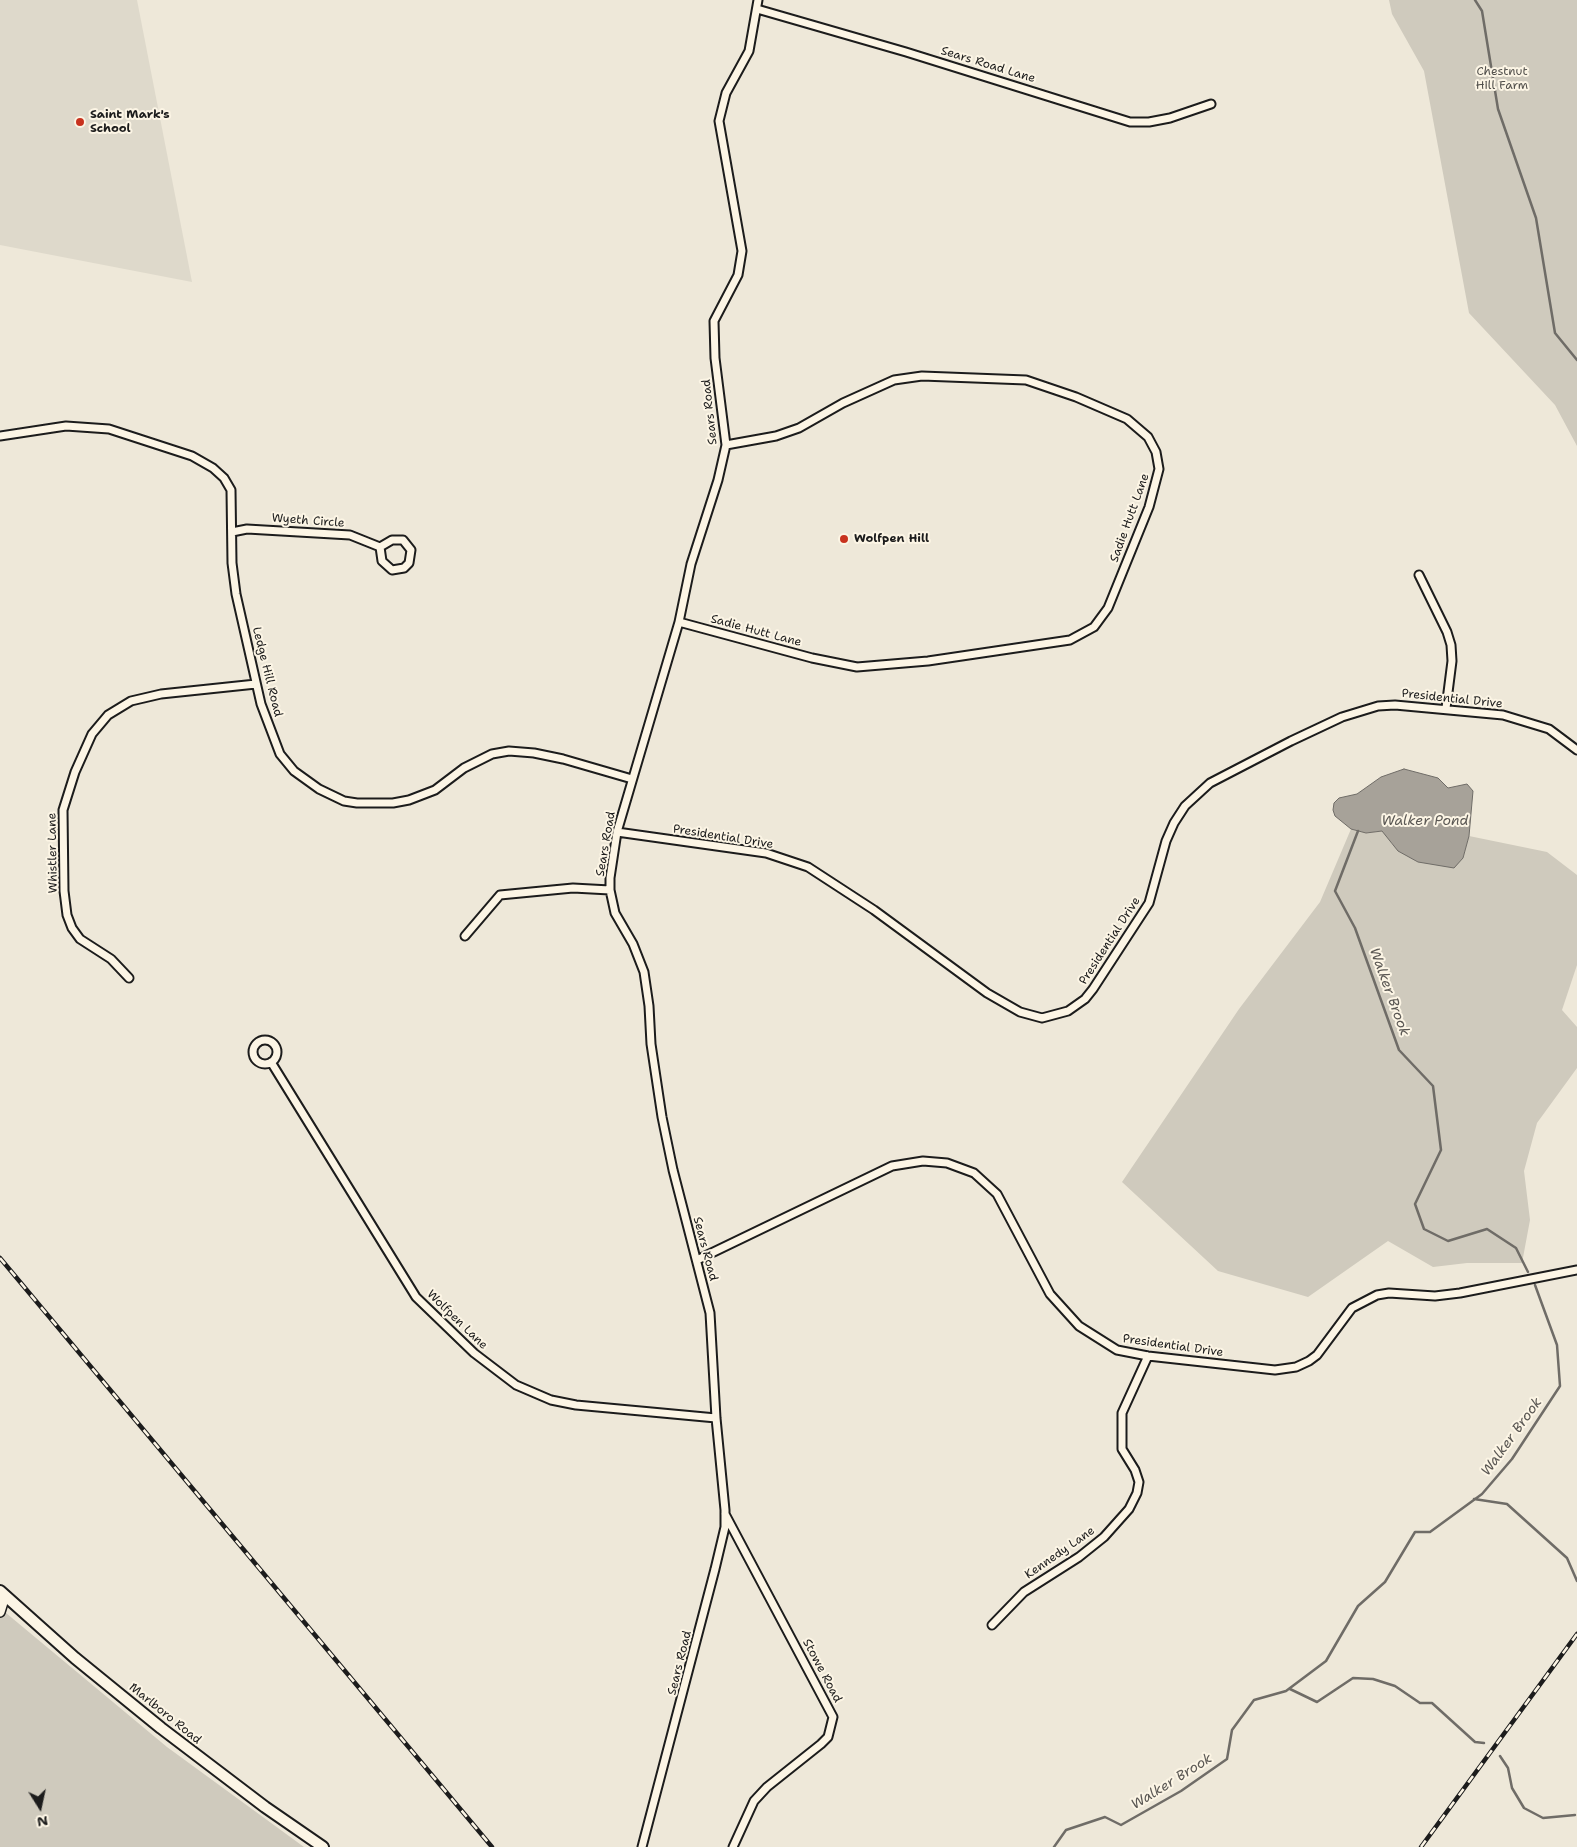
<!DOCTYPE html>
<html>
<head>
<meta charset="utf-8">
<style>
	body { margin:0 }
	#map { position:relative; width:1577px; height:1847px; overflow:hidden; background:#eee8d9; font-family:"Shantell Sans",sans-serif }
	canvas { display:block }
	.north { position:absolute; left:15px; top:1782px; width:50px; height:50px; -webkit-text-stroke:4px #fcf5e5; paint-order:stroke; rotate:170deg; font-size:14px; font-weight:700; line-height:20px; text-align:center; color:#1c1c1c }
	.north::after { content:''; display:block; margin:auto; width:18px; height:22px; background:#1c1c1c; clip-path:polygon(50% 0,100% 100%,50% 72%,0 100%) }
</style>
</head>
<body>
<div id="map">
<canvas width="1577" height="1847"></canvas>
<div class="north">N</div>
</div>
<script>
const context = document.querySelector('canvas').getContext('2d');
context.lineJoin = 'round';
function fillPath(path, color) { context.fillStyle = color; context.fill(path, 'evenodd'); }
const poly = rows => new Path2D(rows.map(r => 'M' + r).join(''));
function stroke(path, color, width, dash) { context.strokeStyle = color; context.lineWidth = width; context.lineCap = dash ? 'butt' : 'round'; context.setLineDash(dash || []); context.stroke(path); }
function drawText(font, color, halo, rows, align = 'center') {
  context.font = font + ' "Shantell Sans",sans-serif'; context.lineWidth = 4; context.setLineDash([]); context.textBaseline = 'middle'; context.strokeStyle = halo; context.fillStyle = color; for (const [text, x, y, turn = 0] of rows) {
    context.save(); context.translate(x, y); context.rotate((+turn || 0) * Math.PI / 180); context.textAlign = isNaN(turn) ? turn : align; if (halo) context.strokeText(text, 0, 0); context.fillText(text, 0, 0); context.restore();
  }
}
const built = poly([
	[0,0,137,0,192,282,0,245]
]);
const green = poly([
	[1389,0,1577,0,1577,446,1555,405,1469,313,1424,71,1392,14],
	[1351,829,1366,833,1382,831,1387,834,1392,844,1418,862,1463,858,1469,836,1547,852,1577,875,1577,965,1562,1010,1577,1027,1577,1068,1537,1123,1524,1171,1530,1220,1522,1263,1467,1263,1433,1267,1388,1241,1308,1297,1218,1271,1122,1182,1239,1009,1320,902],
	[0,1608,167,1747,304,1847,0,1847]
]);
const water = poly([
	[1404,769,1438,778,1448,788,1467,784,1473,791,1469,836,1463,858,1454,868,1418,862,1398,851,1382,831,1366,833,1351,829,1335,816,1333,810,1334,803,1339,798,1357,794,1381,777,1404,769]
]);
const stream = poly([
	[1475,0,1482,11,1498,109,1536,218,1555,333,1577,360],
	[1358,831,1335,891,1355,928,1399,1050,1433,1086,1441,1150,1415,1204,1424,1229,1448,1241,1487,1229,1516,1248,1528,1272],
	[1474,1499,1507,1504,1567,1558,1577,1581],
	[1290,1689,1317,1702,1353,1678,1373,1679,1395,1686,1420,1703,1432,1703,1475,1742,1484,1743],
	[1500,1756,1508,1768,1512,1788,1524,1808,1543,1818,1575,1815],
	[1054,1847,1066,1830,1105,1817,1121,1825,1181,1791,1227,1759,1232,1730,1254,1700,1286,1691,1326,1661,1358,1606,1385,1582,1415,1532,1430,1532,1482,1494,1512,1459,1560,1386,1557,1345,1535,1285]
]);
const minor = poly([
	[757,9,906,52,1130,122,1149,122,1170,118,1211,104],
	[0,436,66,426,109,429,192,456,213,468,224,478,231,490,232,563,236,594,261,704,280,754,294,771,319,789,344,801,357,803,393,803,409,800,435,790,464,768,492,754,509,751,534,753,563,759,632,779],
	[232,532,247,529,350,535,380,547,382,561,392,570,404,568,409,563,411,550,403,540,392,540,380,547],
	[1419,575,1447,632,1451,645,1452,661,1446,708],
	[679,622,812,658,857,667,928,661,1070,640,1094,627,1108,608,1149,507,1159,469,1156,452,1148,437,1127,419,1076,397,1026,380,922,376,894,380,843,403,799,428,776,436,726,445],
	[617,832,766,853,808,867,874,910,987,993,1020,1012,1042,1018,1068,1011,1085,999,1093,989,1149,903,1166,841,1174,823,1185,806,1210,783,1291,741,1342,717,1378,706,1395,705,1503,715,1549,729,1577,750],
	[465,936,500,895,573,888,610,890],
	[129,978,111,959,80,939,72,928,67,915,64,891,63,810,75,772,92,734,108,715,131,701,161,694,256,684],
	'253 1052a12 12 0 1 1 24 0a12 12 0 1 1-24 0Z',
	[271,1062,416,1297,474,1353,516,1385,551,1400,576,1405,716,1418],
	[697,1260,892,1166,923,1161,947,1163,974,1173,997,1194,1050,1294,1079,1326,1117,1350,1148,1356,1275,1370,1296,1367,1309,1361,1317,1355,1352,1308,1377,1295,1389,1293,1435,1296,1460,1293,1577,1270],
	[725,1514,833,1717,828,1737,821,1744,767,1787,754,1801,733,1847],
	[992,1625,1024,1592,1079,1557,1104,1537,1129,1509,1137,1493,1139,1482,1135,1470,1122,1449,1122,1413,1148,1356],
	[642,1847,715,1569,725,1527,725,1510,716,1418,710,1313,673,1170,662,1117,651,1044,649,1006,644,972,633,944,615,913,610,890,610,878,617,832,679,622,691,564,718,480,726,445,715,358,714,321,738,275,742,251,719,121,726,93,749,51,758,0]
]);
const tertiary = poly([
	[0,1612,5,1596]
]);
const secondary = poly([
	[0,1591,75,1658,161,1728,265,1807,323,1847]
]);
const rail = poly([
	[0,1258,492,1847],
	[1421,1847,1577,1634]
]);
const markers = [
	[80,122,5,"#c8321e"],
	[844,539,5,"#c8321e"]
];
const streetNames = [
	["Sears Road Lane",988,65,17],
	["Sears Road",710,412,-96],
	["Sadie Hutt Lane",1130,518,-70],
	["Wyeth Circle",308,521,4],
	["Sadie Hutt Lane",756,631,15],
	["Ledge Hill Road",267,672,76],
	["Presidential Drive",1452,699,6],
	["Presidential Drive",723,837,9],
	["Sears Road",606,844,-80],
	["Whistler Lane",53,853,-91],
	["Presidential Drive",1110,941,-57],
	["Sears Road",705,1249,75],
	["Wolfpen Lane",457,1320,44],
	["Presidential Drive",1173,1346,8],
	["Kennedy Lane",1060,1553,-35],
	["Sears Road",680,1663,-76],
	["Stowe Road",822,1671,62],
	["Marlboro Road",165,1714,39]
];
const parkNames = [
	["Chestnut",1502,72],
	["Hill Farm",1502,86]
];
const poiNames = [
	["Saint Mark's",90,115],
	["School",90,129],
	["Wolfpen Hill",854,539]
];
const waterNames = [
	["Walker Pond",1425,821],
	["Walker Brook",1389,992,70],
	["Walker Brook",1512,1437,-54],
	["Walker Brook",1172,1782,-32]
];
fillPath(built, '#ded9cb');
fillPath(green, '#cfcabd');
fillPath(water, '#a7a299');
stroke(water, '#6f6c67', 1);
stroke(stream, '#6f6c67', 2.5);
stroke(minor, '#1c1c1c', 11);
stroke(tertiary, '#1c1c1c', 12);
stroke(secondary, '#1c1c1c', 14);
stroke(minor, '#fcf5e5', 7);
stroke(tertiary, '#fcf5e5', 9);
stroke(secondary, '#fcf5e5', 10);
stroke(rail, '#1c1c1c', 4.5);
stroke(rail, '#fcf5e5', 2.5, [8]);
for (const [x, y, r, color] of markers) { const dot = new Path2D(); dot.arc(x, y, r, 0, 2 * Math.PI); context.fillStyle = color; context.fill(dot); stroke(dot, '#fcf5e5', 2); }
drawText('12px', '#1c1c1c', '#fcf5e5', streetNames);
drawText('12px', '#52504c', '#fcf5e5', parkNames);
drawText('bold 12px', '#1c1c1c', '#fcf5e5', poiNames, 'left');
drawText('italic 14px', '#5b5854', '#fcf5e5', waterNames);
</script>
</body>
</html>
